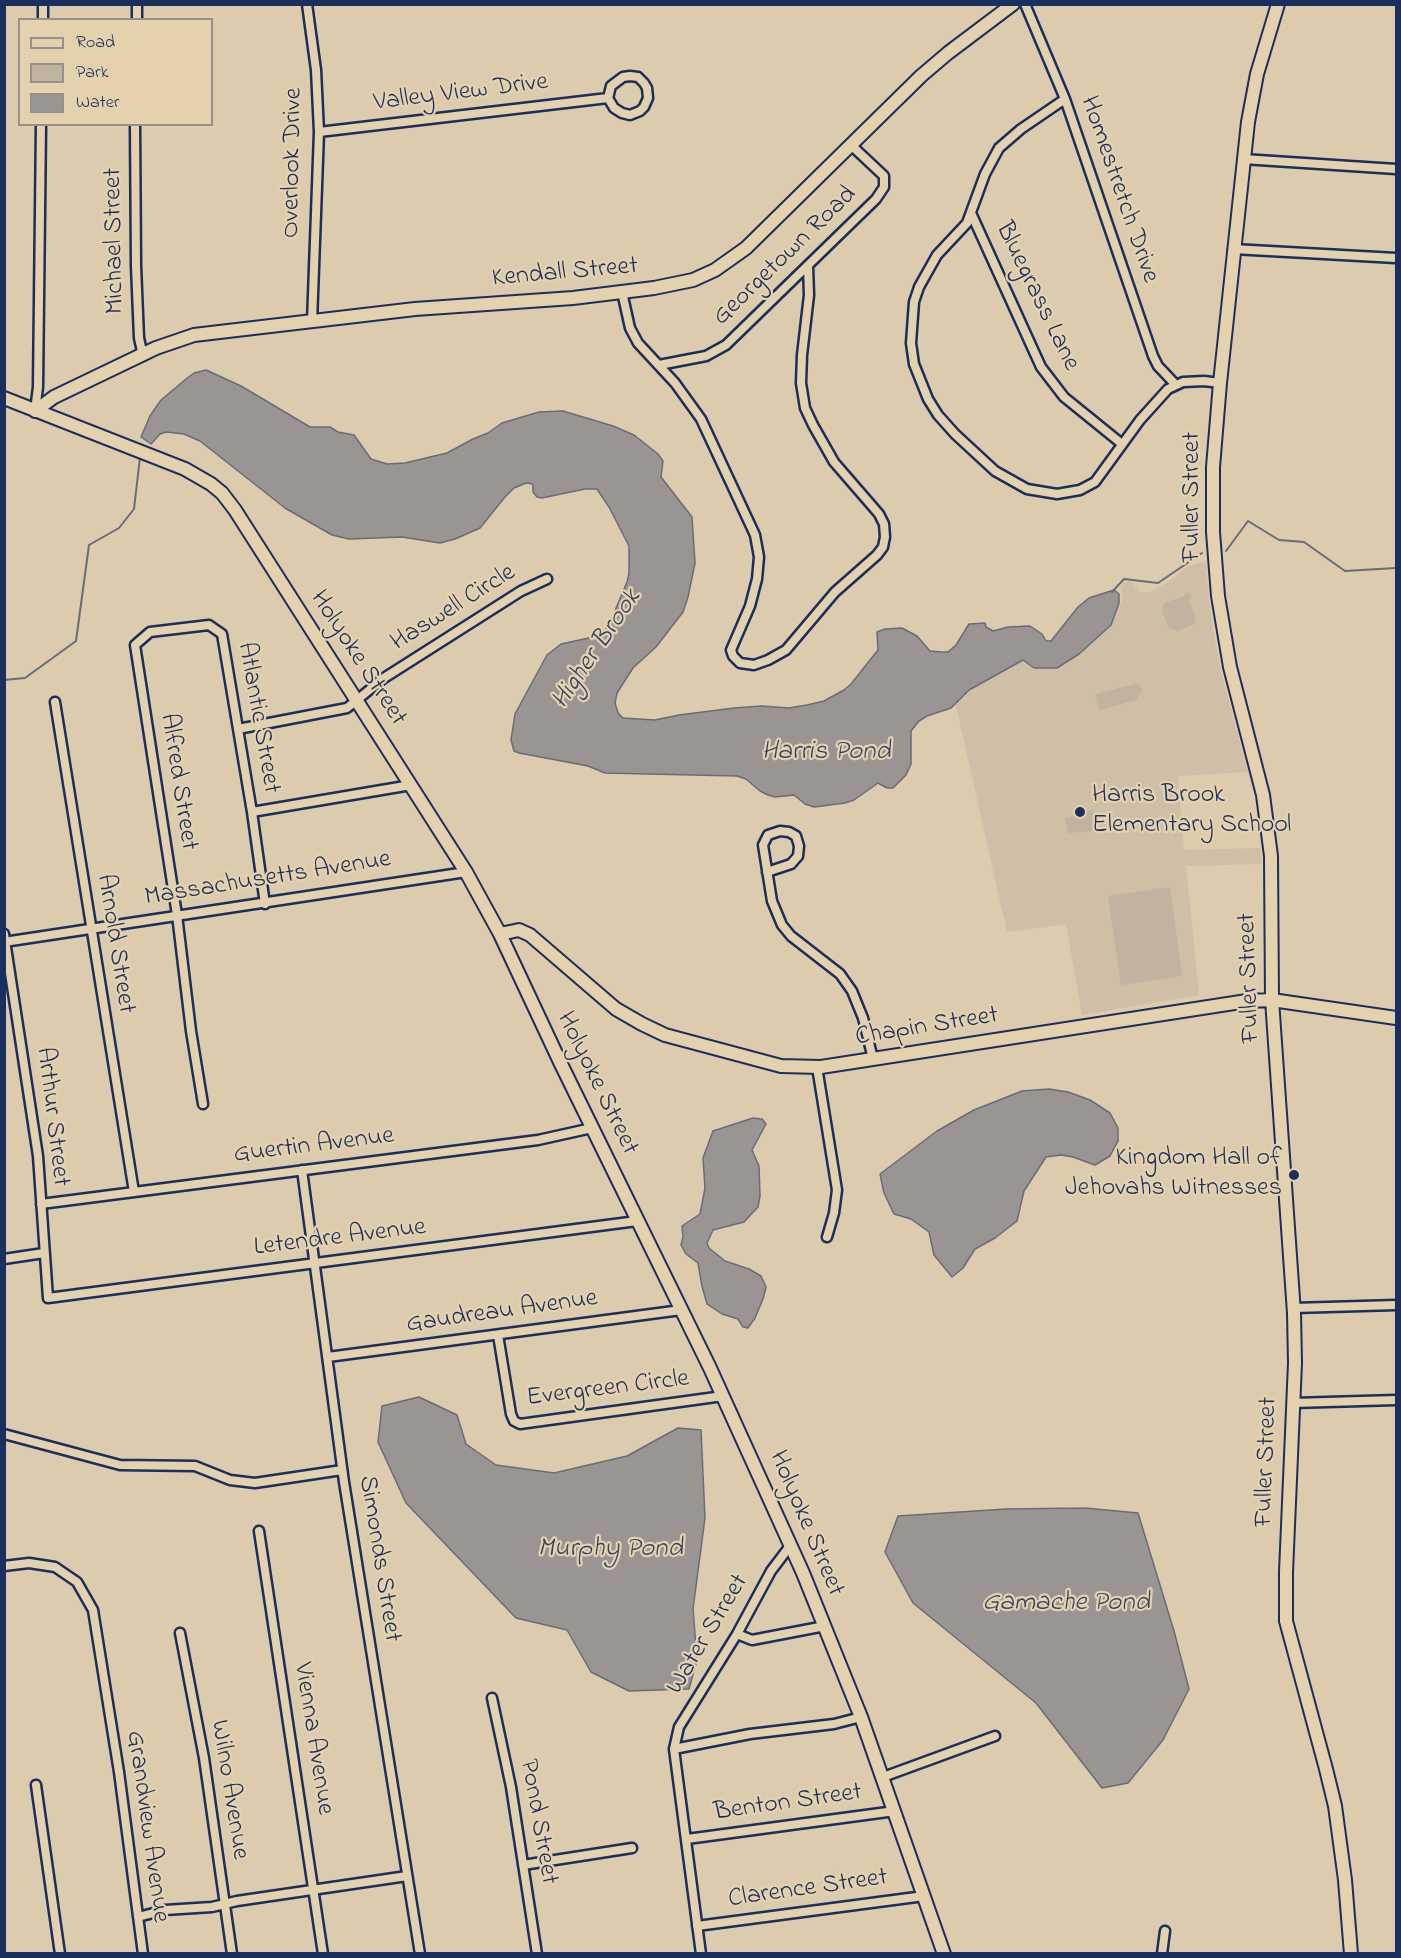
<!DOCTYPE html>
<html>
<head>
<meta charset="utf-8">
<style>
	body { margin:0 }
	#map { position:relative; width:1401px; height:1958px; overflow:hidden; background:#dccbac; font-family:"Indie Flower",sans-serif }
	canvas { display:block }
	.frame { position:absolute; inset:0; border:6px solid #1b2f5e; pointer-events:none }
	.legend { position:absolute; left:18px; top:18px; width:195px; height:108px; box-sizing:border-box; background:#e4d2af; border:2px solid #94918f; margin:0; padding:8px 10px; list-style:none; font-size:18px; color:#1b2f5e }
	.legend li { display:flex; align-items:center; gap:12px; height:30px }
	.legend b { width:30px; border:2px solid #94918f }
</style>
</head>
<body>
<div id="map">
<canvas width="1401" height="1958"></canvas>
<div class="frame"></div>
<ul class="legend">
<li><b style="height:8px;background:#e4d2af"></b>Road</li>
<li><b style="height:16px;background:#c0b4a0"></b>Park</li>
<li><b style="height:16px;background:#9a9592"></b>Water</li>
</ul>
</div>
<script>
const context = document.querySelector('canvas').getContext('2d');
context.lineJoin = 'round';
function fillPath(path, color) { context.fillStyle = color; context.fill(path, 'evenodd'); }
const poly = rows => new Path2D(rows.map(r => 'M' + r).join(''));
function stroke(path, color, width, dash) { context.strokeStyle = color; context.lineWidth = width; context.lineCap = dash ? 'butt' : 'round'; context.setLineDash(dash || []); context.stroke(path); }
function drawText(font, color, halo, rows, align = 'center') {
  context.font = font + ' "Indie Flower",sans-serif'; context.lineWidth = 4.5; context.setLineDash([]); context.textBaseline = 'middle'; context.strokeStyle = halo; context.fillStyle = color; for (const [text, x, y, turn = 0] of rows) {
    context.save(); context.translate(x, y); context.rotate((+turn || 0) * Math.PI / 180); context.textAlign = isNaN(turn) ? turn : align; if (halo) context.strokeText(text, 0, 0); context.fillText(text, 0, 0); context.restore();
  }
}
const built = poly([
	[1206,561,1209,602,1216,646,1224,684,1248,772,1178,776,1184,850,1260,848,1262,864,1186,866,1199,995,1082,1015,1066,924,1007,932,955,701,1014,655,1036,665,1120,606,1123,600,1121,587,1124,583,1131,581,1141,593,1149,592,1173,579,1188,566]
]);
const green = poly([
	[1187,592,1192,596,1189,600,1196,619,1194,624,1178,631,1169,628,1162,611,1164,603,1184,596],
	[1139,683,1142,691,1137,700,1099,710,1095,694],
	[1093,810,1094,831,1068,833,1065,818],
	[1170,887,1182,976,1121,985,1108,896]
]);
const water = poly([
	[206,370,241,386,310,427,330,427,338,432,354,435,371,459,387,464,405,463,447,453,473,439,488,433,502,423,539,412,563,411,613,426,634,435,658,454,663,461,661,477,692,517,695,563,688,597,683,612,656,647,633,668,617,693,615,703,618,713,623,718,655,720,679,715,734,708,762,706,789,708,807,705,824,701,844,690,851,684,878,650,877,632,885,629,902,628,917,636,930,651,941,652,948,652,956,645,969,624,985,623,986,627,993,631,1008,627,1030,626,1042,634,1046,641,1051,641,1078,607,1089,598,1114,590,1119,594,1119,603,1111,625,1079,654,1057,668,1034,668,1023,660,969,690,951,708,927,716,919,721,911,731,911,764,906,775,893,788,887,788,878,783,854,800,845,803,814,807,805,804,794,795,775,797,768,795,760,791,746,779,737,776,605,773,588,766,519,753,514,751,511,740,515,714,547,655,561,644,598,636,603,633,609,625,627,582,629,573,629,546,609,507,597,489,585,489,542,498,537,497,533,492,533,484,526,483,514,488,505,497,480,528,455,539,440,543,402,537,349,539,332,535,285,508,200,441,184,434,166,432,160,434,151,444,141,437,150,416,161,400,186,379,194,373,206,370],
	[1049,1089,1068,1092,1090,1100,1110,1113,1118,1128,1118,1141,1110,1156,1095,1165,1073,1157,1061,1155,1046,1157,1024,1191,1017,1221,995,1238,975,1249,963,1268,952,1277,934,1255,929,1232,911,1219,894,1214,884,1193,880,1174,937,1131,974,1110,1022,1091,1049,1089],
	[753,1118,762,1119,766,1124,752,1150,759,1166,760,1196,758,1207,744,1222,713,1230,707,1243,709,1248,725,1261,749,1269,761,1276,766,1287,763,1299,755,1318,748,1328,743,1327,738,1319,722,1314,707,1304,702,1286,698,1263,686,1254,681,1245,683,1237,682,1226,700,1214,705,1188,703,1158,713,1131,753,1118],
	[419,1397,457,1415,466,1444,496,1465,554,1473,627,1456,678,1428,701,1430,705,1518,693,1609,697,1660,689,1689,629,1691,591,1672,567,1630,516,1618,406,1503,378,1442,382,1406,419,1397],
	[1085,1508,1138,1513,1174,1631,1189,1689,1163,1740,1128,1783,1102,1788,1036,1703,913,1603,885,1552,898,1516,1006,1509,1085,1508]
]);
const stream = poly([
	[1226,551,1248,521,1279,540,1304,542,1345,571,1396,568],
	[1112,592,1124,579,1158,583,1202,553],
	[4,680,25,678,76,641,89,545,119,528,134,509,140,457]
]);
const street = poly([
	[307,4,316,70,319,132,312,322],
	[1025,4,1065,99,1153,356,1158,366,1176,385],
	[43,20,43,4],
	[137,20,137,4],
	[630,76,638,77,644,83,647,88,648,98,644,107,640,111,630,115,622,113,614,108,608,98,611,86,623,77,630,76],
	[1065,99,1021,129,999,148,985,174,967,223,937,255,919,287,914,302,911,343,914,364,928,399,938,415,955,434,995,471,1027,489,1057,494,1080,490,1095,482,1140,420,1168,389,1183,382,1204,381,1220,383],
	[135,124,136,266,139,338,143,356],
	[319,132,608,98],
	[1243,159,1396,169],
	[971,213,1041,367,1064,397,1122,444],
	[1233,249,1396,258],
	[622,292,630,328,638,343,675,383,701,419,755,535,759,557,757,579,750,606,731,650,733,656,740,663,754,665,768,660,786,650,835,592,877,555,883,547,885,537,884,524,879,514,834,462,813,425,805,408,801,383,802,355,809,295,808,266],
	[659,365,706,356,726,345,876,199,884,187,884,176,851,145],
	[35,411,38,387,41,124],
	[55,702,134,1192],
	[238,729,347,708,384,678,521,591,547,579],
	[252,812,411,785],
	[767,872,791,864,798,856,799,846,796,836,789,832,780,831,768,835,763,845,772,901,782,925,791,936,840,974,852,991,863,1018,873,1059],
	[4,934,38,1156,48,1298,637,1221],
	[4,942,466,872],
	[817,1067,837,1190,834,1213,827,1237],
	[203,1104,191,1031,177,915,135,645,150,632,209,625,222,634,252,812,265,904],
	[302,1170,344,1482,420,1954],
	[41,1204,538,1140,592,1128],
	[4,1259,44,1253],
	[1294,1308,1396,1305],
	[498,1335,511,1414,514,1421,520,1424,723,1396],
	[328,1357,681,1310],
	[1293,1403,1396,1400],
	[4,1434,120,1465,195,1466,230,1480,255,1483,342,1470],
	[259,1531,323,1954],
	[4,1566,29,1563,55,1567,77,1582,93,1610,119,1772,143,1954],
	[180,1633,204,1758,232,1954],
	[737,1634,752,1640,825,1626],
	[492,1698,511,1787,537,1954],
	[674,1749,750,1734,834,1724,861,1717],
	[883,1777,995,1736],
	[36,1785,60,1954],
	[687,1839,895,1811],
	[523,1865,632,1848],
	[138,1917,165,1910,212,1907,237,1901,407,1876],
	[697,1926,924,1896],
	[701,1954,674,1749,679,1727,737,1634,771,1571,790,1546],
	[1162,1954,1165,1931]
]);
const secondary = poly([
	[1278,4,1257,74,1248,122,1220,383,1213,467,1213,532,1218,596,1230,667,1263,795,1271,856,1272,1000,1294,1313,1295,1363,1286,1572,1286,1621,1326,1769,1335,1806,1345,1880,1351,1954],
	[4,398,185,469,211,484,222,493,235,510,466,872,500,934,560,1062,710,1368,803,1573,861,1717,944,1954],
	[35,411,54,397,156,348,194,335,415,309,573,298,654,288,693,280,715,270,746,248,921,76,948,53,1013,4],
	[500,934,519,930,530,935,616,1009,642,1024,665,1035,781,1066,821,1067,1247,1001,1272,1000,1396,1018]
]);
const markers = [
	[1080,812,6,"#1b2f5e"],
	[1294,1175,6,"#1b2f5e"]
];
const streetNames = [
	["Valley View Drive",461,94,-7],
	["Overlook Drive",294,163,-89],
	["Homestretch Drive",1118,190,71],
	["Michael Street",116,241,-91],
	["Georgetown Road",786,257,-44],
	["Kendall Street",565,274,-5],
	["Bluegrass Lane",1036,297,64],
	["Fuller Street",1194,497,-90],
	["Haswell Circle",454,609,-32],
	["Holyoke Street",357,659,57],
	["Atlantic Street",257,718,80],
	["Alfred Street",177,782,81],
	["Massachusetts Avenue",268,880,-9],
	["Arnold Street",114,944,81],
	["Fuller Street",1251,978,-92],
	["Chapin Street",927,1028,-9],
	["Holyoke Street",596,1084,64],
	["Arthur Street",51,1117,83],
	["Guertin Avenue",314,1147,-7],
	["Letendre Avenue",340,1239,-7],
	["Gaudreau Avenue",502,1313,-8],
	["Evergreen Circle",608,1390,-7],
	["Fuller Street",1268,1462,-88],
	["Holyoke Street",805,1524,67],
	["Simonds Street",378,1559,81],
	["Water Street",709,1635,-59],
	["Vienna Avenue",312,1739,81],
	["Wilno Avenue",228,1790,81],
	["Benton Street",788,1804,-8],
	["Pond Street",537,1822,80],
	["Grandview Avenue",146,1827,82],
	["Clarence Street",808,1890,-8]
];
const poiNames = [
	["Harris Brook",1092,797],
	["Elementary School",1092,827],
	["Kingdom Hall of",1282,1160,"right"],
	["Jehovahs Witnesses",1282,1190,"right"]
];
const waterNames = [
	["Higher Brook",598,650,-56],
	["Harris Pond",826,754],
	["Murphy Pond",610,1551],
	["Gamache Pond",1066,1605]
];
fillPath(built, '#cebfa6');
fillPath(green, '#c0b4a0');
fillPath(water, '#9a9592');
stroke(water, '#676c7d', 1.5);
stroke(stream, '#676c7d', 2);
stroke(street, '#1b2f5e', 13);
stroke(secondary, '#1b2f5e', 16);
stroke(street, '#e4d2af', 8);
stroke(secondary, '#e4d2af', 12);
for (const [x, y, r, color] of markers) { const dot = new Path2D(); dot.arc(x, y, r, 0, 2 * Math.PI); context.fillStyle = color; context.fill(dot); stroke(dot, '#e4d2af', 2); }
drawText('26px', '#1b2f5e', '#e4d2af', streetNames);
drawText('26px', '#1b2f5e', '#e4d2af', poiNames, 'left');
drawText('italic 27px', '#344368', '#e4d2af', waterNames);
</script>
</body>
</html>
